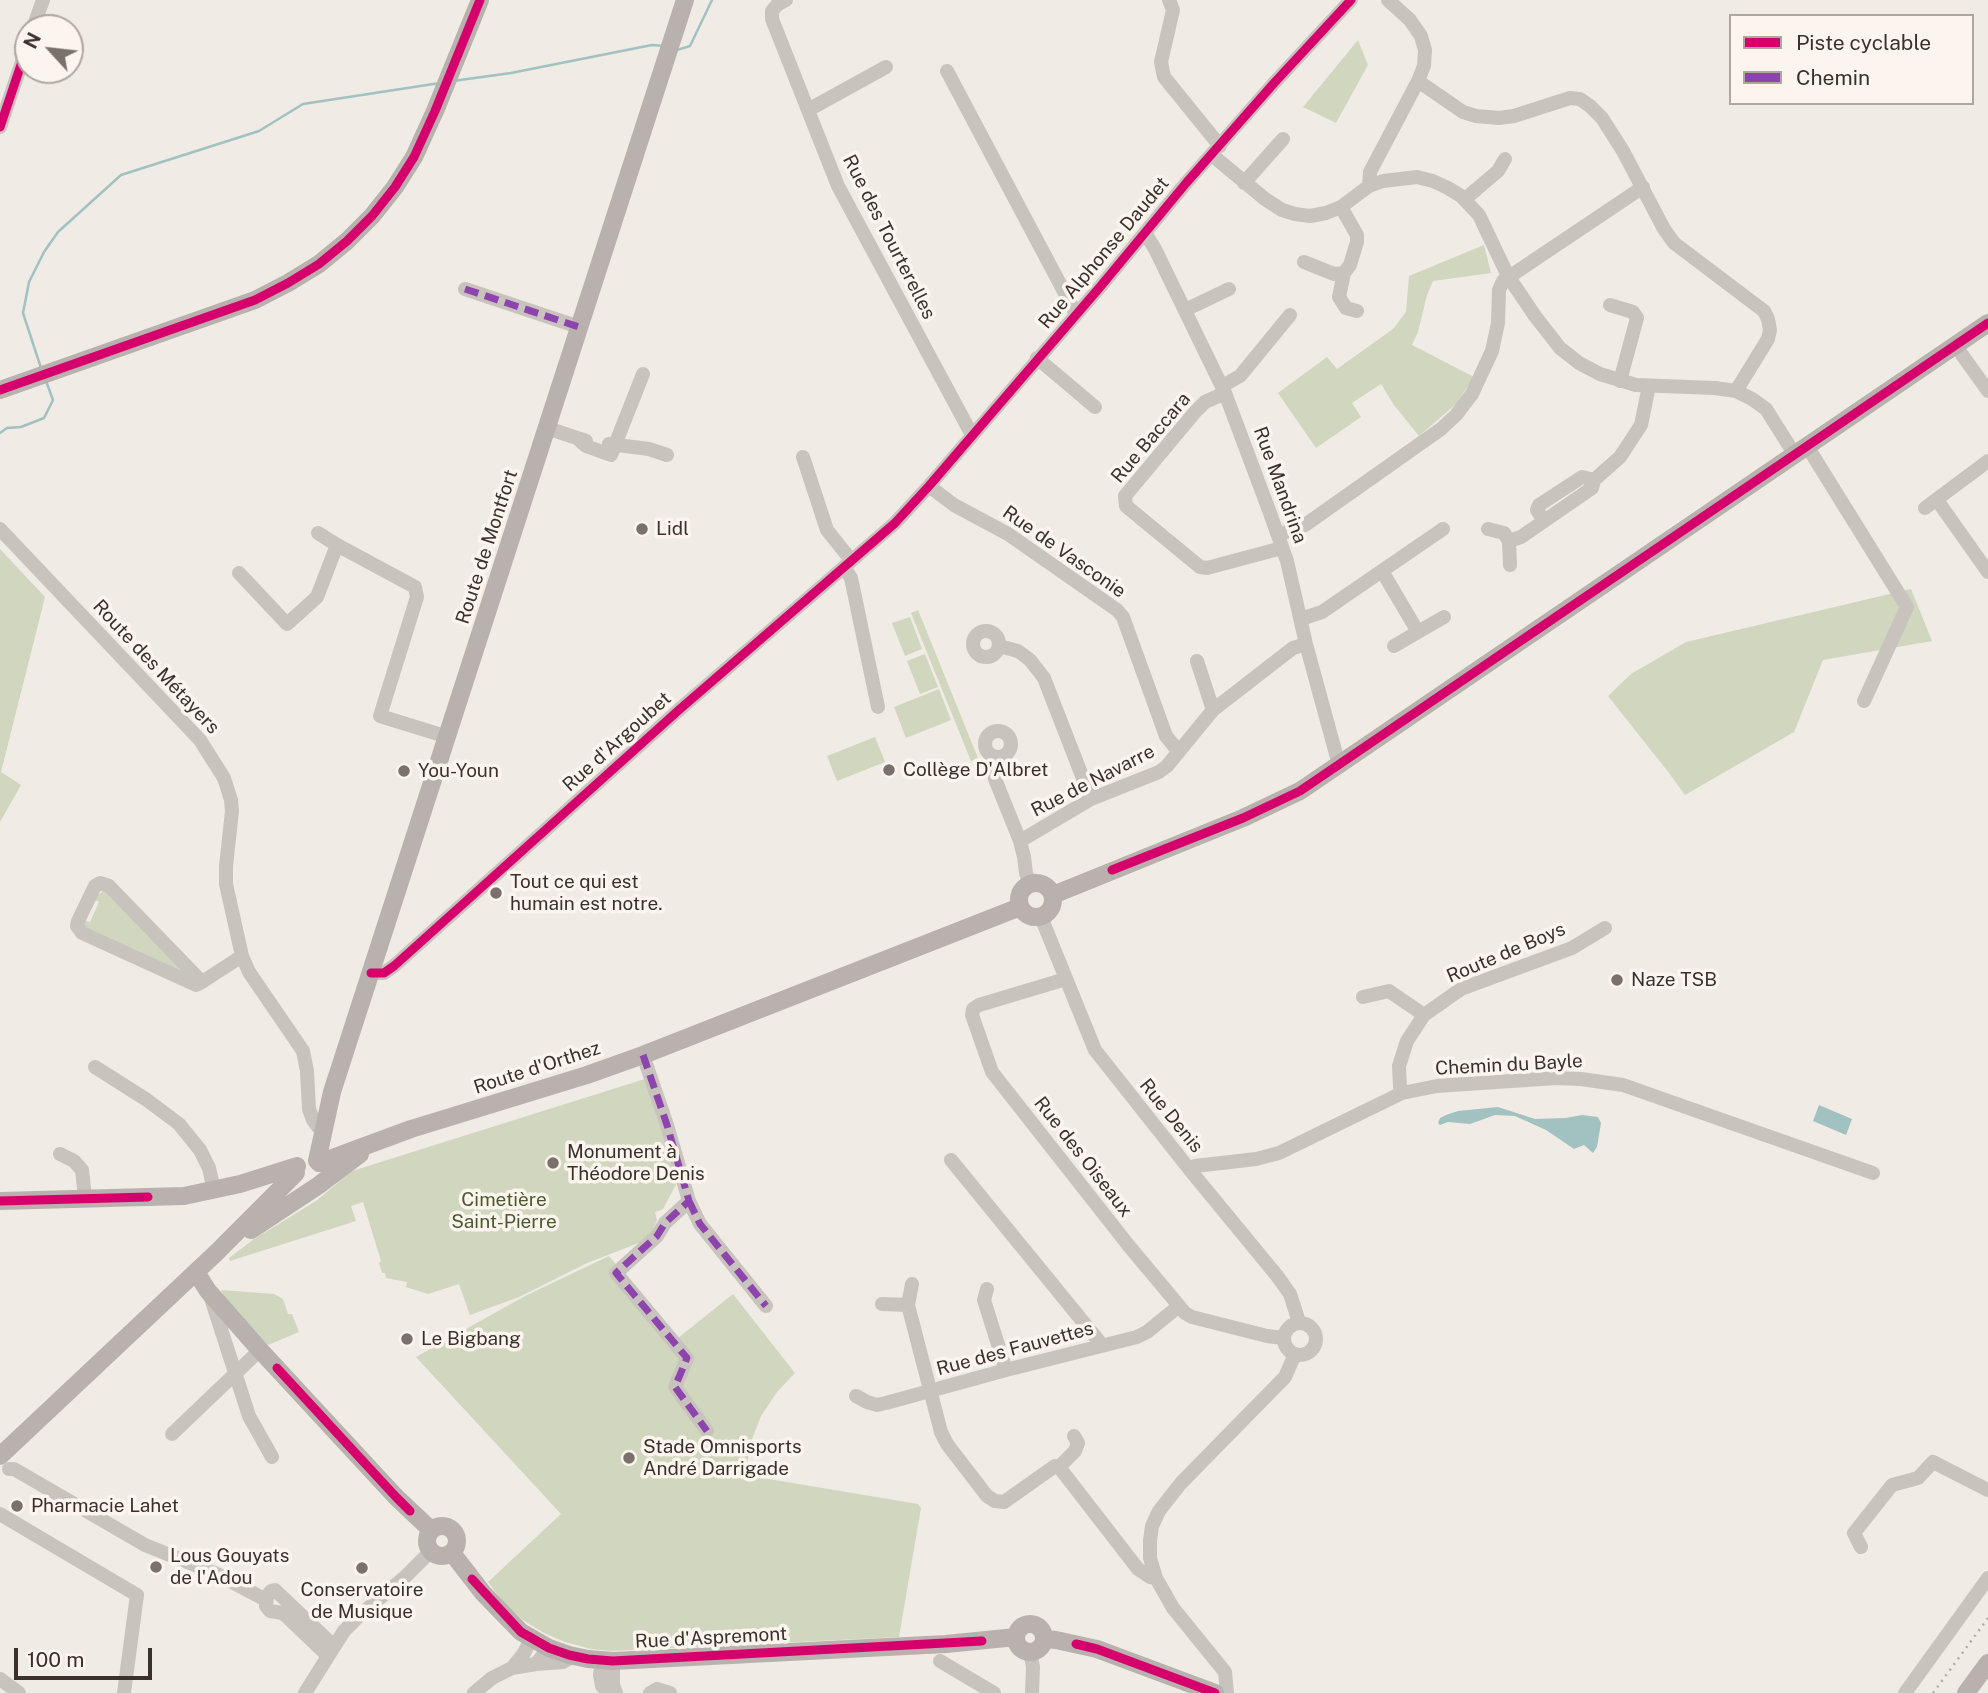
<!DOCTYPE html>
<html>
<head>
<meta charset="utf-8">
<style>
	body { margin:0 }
	#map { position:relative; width:1988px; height:1693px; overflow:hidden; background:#f0ebe5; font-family:"Public Sans",sans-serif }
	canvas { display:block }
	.legend { position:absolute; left:1729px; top:14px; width:245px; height:91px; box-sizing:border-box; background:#fbf5ee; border:2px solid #aea6a0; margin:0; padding:9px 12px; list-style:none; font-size:21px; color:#3b302b }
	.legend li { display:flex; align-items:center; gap:14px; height:35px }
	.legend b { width:35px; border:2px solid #aea6a0 }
	.north { position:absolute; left:14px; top:14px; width:70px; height:70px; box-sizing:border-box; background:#fbf5ee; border:2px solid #aea6a0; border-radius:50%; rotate:297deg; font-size:19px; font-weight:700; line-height:28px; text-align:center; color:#3b302b }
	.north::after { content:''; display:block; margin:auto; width:24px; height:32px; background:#7a716c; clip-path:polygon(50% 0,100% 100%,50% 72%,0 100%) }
	.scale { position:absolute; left:14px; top:1648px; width:138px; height:32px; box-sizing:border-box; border:4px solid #3b302b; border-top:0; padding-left:9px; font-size:21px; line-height:24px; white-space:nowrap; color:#3b302b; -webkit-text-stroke:5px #fbf5ee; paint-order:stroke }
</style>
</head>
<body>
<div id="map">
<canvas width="1988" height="1693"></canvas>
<ul class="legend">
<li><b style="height:9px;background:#d6006c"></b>Piste cyclable</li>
<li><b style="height:9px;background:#8e44ad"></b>Chemin</li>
</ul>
<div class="north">N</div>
<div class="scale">100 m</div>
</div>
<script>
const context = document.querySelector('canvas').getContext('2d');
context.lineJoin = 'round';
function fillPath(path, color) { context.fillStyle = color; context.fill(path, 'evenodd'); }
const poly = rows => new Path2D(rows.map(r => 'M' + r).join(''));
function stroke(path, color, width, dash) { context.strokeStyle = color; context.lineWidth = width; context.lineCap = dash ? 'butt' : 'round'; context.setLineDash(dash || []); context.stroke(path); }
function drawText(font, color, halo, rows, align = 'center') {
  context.font = font + ' "Public Sans",sans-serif'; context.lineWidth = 7; context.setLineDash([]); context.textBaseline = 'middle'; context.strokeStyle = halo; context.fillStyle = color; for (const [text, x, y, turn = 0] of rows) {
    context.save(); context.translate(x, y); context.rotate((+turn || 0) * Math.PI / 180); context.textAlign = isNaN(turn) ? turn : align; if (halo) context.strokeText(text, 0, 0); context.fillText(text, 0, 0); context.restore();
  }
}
const green = poly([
	[1358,40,1368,65,1336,123,1303,107],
	[1484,245,1491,273,1433,281,1427,295,1418,332,1412,345,1474,377,1456,404,1419,436,1394,405,1381,384,1352,403,1361,417,1316,448,1278,393,1327,357,1337,369,1393,329,1406,312,1409,276],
	[0,549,45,597,1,772,21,785,0,822],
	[1911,589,1932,641,1823,660,1794,732,1685,795,1669,773,1608,696,1631,674,1686,642],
	[918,610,978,758,971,761,911,613],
	[910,617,922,649,905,656,892,623],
	[925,654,938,687,920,694,907,661],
	[939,689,951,720,906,738,894,707],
	[875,737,885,762,837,781,827,756],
	[103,891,106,892,185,972,185,975,86,930,83,920,90,922,99,902,93,899],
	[648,1078,680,1177,663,1209,655,1212,657,1220,649,1239,587,1263,519,1297,470,1315,459,1284,428,1294,406,1287,407,1282,386,1278,385,1273,382,1273,379,1263,381,1261,363,1202,351,1206,356,1221,230,1261,229,1258,254,1239,316,1201,352,1171],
	[609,1256,678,1338,733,1294,795,1373,777,1392,761,1416,751,1442,745,1475,918,1504,921,1508,899,1637,611,1651,591,1649,565,1642,544,1633,523,1620,504,1603,488,1582,561,1514,416,1357,525,1296],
	[221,1290,274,1294,283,1299,288,1314,292,1314,299,1332,268,1345,226,1301]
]);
const water = poly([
	[1819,1105,1852,1119,1846,1135,1813,1121],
	[1498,1107,1535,1119,1566,1118,1582,1115,1598,1117,1601,1123,1597,1147,1593,1153,1584,1145,1574,1149,1546,1130,1515,1116,1495,1115,1470,1124,1448,1122,1440,1125,1438,1123,1440,1118,1446,1115,1458,1111]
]);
const stream = poly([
	[677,50,690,46,712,0],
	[453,81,511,73,652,45,664,46],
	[41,368,23,313,29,282,44,252,58,232,121,175,259,131,303,104,440,83],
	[0,433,7,428,21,427,44,418,53,400,46,381]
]);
const minor = poly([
	[786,0,777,5,772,11,772,19,838,186,972,435],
	[1169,0,1173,10,1161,62,1164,77,1220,146],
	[33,28,43,0],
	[947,71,1076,314],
	[1418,81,1463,112,1476,116,1499,118,1514,116,1570,98,1580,99,1590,106,1602,118,1623,151,1664,229,1674,243,1764,311,1768,319,1770,330,1768,339,1736,391],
	[808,110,886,67],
	[0,127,28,44],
	[1212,155,1265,199,1282,210,1295,214,1310,216,1326,213,1341,207,1369,186,1383,181,1417,177,1433,181,1448,188,1461,196,1479,215,1508,276,1535,316,1560,348,1579,363,1600,374,1636,385,1715,388,1736,391,1752,399,1766,409,1795,455],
	[1244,183,1283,139],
	[1369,186,1370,172,1418,81,1424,66,1425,50,1421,36,1410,20,1388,0],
	[1465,199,1498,171,1505,159],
	[1145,233,1155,249,1225,393,1270,513,1287,561,1306,644,1339,765],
	[1304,262,1334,274,1344,273,1350,265,1357,242,1357,235,1341,207],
	[1344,273,1339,297,1346,308,1357,311],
	[465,289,579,327],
	[1610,305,1633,312,1637,318,1620,381],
	[1185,310,1229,289],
	[1955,345,1988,391],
	[1037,358,1095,407],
	[1222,386,1240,376,1290,315],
	[1225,393,1205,402,1195,412,1125,496,1126,506,1200,567,1207,568,1282,548],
	[547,428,586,441],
	[579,440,586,446,611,455,643,374],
	[609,444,649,449,667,455],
	[1807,446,1907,607,1864,701],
	[803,457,827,530,851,560],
	[929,486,954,505,1008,534,1117,610,1123,617,1166,736,1179,752],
	[1937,500,1988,572],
	[1925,508,1988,461],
	[1544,521,1537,510,1539,505,1582,477,1594,480],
	[0,529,200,740,224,778,231,800,232,811,226,866,226,884,242,956,249,972,303,1051,307,1071,309,1109,313,1120,318,1127],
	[1488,529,1504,533,1509,541,1510,565],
	[318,533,337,545],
	[1278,535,1305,525,1441,429,1456,415,1472,394,1492,351,1498,323,1499,290,1503,281,1643,187],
	[1509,541,1521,537,1592,488,1594,480,1620,457,1641,425,1649,386],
	[844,567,851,578,878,707],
	[1382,571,1418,632,1394,646],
	[239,573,287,624,317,597,337,545,415,587,417,597,380,716,448,737],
	[1301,619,1322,612,1443,529],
	'973 644a13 13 0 1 1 26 0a13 13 0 1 1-26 0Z',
	[1418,632,1444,617],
	[999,646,1018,651,1030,660,1044,678,1091,799],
	[1197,661,1213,710],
	'985 744a13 13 0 1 1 26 0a13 13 0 1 1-26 0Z',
	[994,757,993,768,995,779,1020,841,1024,857,1026,873,1030,884],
	[1020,841,1091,799,1159,772,1167,766,1213,710,1293,648,1306,644],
	[1041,917,1095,1050,1190,1170,1278,1277,1290,1294,1299,1322],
	[371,973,384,973,394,966,680,709,895,523,929,486,1100,287,1187,182,1275,82,1351,0],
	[1066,979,979,1005,973,1009,972,1015,992,1072,1129,1246,1185,1313,1192,1317,1267,1336,1283,1338],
	[202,982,109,886,100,883,95,886,78,921,77,926,82,933,196,985,202,982,242,956],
	[1363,997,1389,991,1424,1015],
	[643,1055,667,1125,689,1201,665,1223,657,1236,616,1273,687,1358,675,1387,707,1431],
	[95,1067,147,1100,179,1124,200,1150,209,1168,214,1190],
	[1402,1093,1400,1087,1399,1066,1407,1041,1424,1015,1461,989,1572,948,1605,928],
	[60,1154,74,1161,82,1170,85,1198],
	[951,1160,1102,1345],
	[1190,1170,1195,1166,1256,1159,1279,1153,1402,1093,1437,1086,1556,1078,1581,1079,1623,1085,1873,1173],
	[689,1201,700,1224,766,1306],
	[987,1289,984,1300,1006,1370],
	[210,1295,249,1416,272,1457],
	[882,1304,908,1305,941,1432,947,1444,987,1496,995,1501,1004,1502,1055,1466,1059,1467,1138,1569,1150,1577,1156,1578],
	[908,1305,912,1284],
	'1284 1339a16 16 0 1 1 32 0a16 16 0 1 1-32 0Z',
	[856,1396,867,1402,877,1405,886,1403,1006,1370,1137,1337,1147,1332,1179,1306],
	[172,1434,260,1350],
	[1059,1467,1075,1451,1078,1443,1074,1436],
	[9,1469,14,1469,145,1545,217,1574,266,1600],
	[0,1514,137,1595,124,1693],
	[1861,1547,1854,1533,1892,1485,1918,1478,1933,1462,1988,1490],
	[1030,1652,1033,1667,1032,1693],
	[328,1656,283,1613,270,1611,266,1606,267,1596,271,1591,275,1590,334,1646],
	[602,1660,600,1675,602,1686,609,1693],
	[613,1661,613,1685,616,1693],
	[940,1661,994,1693],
	[536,1664,563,1662,573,1656],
	[512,1668,524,1653,528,1645,529,1637],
	[0,1679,19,1693],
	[305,1693,344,1631,360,1615,406,1576,431,1551],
	[474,1693,492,1678,512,1668,536,1664,549,1648],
	[650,1693,657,1689,670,1693],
	[1227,1693,1225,1672,1173,1608,1156,1578,1150,1558,1150,1541,1152,1526,1159,1511,1181,1483,1285,1377,1295,1354],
	[1905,1693,1988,1578]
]);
const major = poly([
	[0,390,255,300,288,283,319,264,347,241,372,216,395,187,414,157,435,111,480,0],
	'1019 900a17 17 0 1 1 34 0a17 17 0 1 1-34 0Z',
	[1053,895,1243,818,1300,791,1988,323],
	[317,1161,332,1092,685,0],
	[319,1163,411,1129,587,1075,643,1055,1020,907],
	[0,1201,184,1196,240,1184,297,1166],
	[251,1230,319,1185,360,1154],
	[196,1272,208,1291,260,1350,396,1497,431,1530],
	[0,1456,216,1253,296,1173],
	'427 1541a15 15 0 1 1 30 0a15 15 0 1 1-30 0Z',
	[452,1553,483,1593,521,1632,549,1648,569,1655,588,1659,613,1661,946,1644,1016,1637],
	'1016 1638a14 14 0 1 1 28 0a14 14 0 1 1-28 0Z',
	[1044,1639,1056,1640,1097,1649,1215,1693],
	[1966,1693,1988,1663]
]);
const rail = poly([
	[1933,1693,1988,1618]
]);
const quiet = poly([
	[465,289,579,327],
	[643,1055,667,1125,689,1201,665,1223,657,1236,616,1273,687,1358,675,1387,707,1431],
	[689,1201,700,1224,766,1306]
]);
const cycleway = poly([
	[0,127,28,44],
	[0,390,255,300,288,283,319,264,347,241,372,216,395,187,414,157,435,111,480,0],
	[1112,870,1243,818,1300,791,1988,323],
	[371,973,384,973,394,966,680,709,895,523,929,486,1100,287,1187,182,1275,82,1351,0],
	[0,1201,148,1197],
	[277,1368,396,1497,410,1511],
	[472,1579,521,1632,549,1648,569,1655,588,1659,613,1661,982,1641],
	[1076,1644,1097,1649,1215,1693]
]);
const markers = [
	[642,529,7,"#7a716c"],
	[889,770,7,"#7a716c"],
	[404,771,7,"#7a716c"],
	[496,893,7,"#7a716c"],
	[1617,980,7,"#7a716c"],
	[553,1163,7,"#7a716c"],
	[407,1339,7,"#7a716c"],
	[629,1458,7,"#7a716c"],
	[17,1506,7,"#7a716c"],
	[156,1567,7,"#7a716c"],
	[362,1568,7,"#7a716c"]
];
const streetNames = [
	["Rue des Tourterelles",889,237,63],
	["Rue Alphonse Daudet",1104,253,-50],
	["Rue Baccara",1151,438,-50],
	["Rue Mandrina",1280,485,70],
	["Route de Montfort",487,547,-72],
	["Rue de Vasconie",1064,552,35],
	["Route des Métayers",156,667,47],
	["Rue d'Argoubet",617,742,-42],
	["Rue de Navarre",1093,781,-27],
	["Route de Boys",1506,953,-23],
	["Chemin du Bayle",1509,1065,-3],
	["Route d'Orthez",537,1068,-18],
	["Rue Denis",1171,1116,51],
	["Rue des Oiseaux",1083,1157,52],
	["Rue des Fauvettes",1015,1349,-15],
	["Rue d'Aspremont",711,1638,-3]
];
const poiNames = [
	["Lidl",656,529],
	["Collège D'Albret",903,770],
	["You-Youn",418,771],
	["Tout ce qui est",510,882],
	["humain est notre.",510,904],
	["Naze TSB",1631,980],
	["Monument à",567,1152],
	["Théodore Denis",567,1174],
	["Le Bigbang",421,1339],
	["Stade Omnisports",643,1447],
	["André Darrigade",643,1469],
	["Pharmacie Lahet",31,1506],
	["Lous Gouyats",170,1556],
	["de l'Adou",170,1578],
	["Conservatoire",362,1590,"center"],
	["de Musique",362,1612,"center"]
];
const parkNames = [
	["Cimetière",504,1200],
	["Saint-Pierre",504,1222]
];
fillPath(green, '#d1d6bf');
fillPath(water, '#a1c2c1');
stroke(stream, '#a1c2c1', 2.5);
stroke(minor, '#c9c3be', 14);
stroke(major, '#b8b1ad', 18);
stroke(rail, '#b1aca8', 2.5, [2, 5]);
stroke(quiet, '#8e44ad', 7, [14, 7]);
stroke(cycleway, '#d6006c', 9);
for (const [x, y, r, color] of markers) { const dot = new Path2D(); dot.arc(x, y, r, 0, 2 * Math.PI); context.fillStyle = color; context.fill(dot); stroke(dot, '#fbf5ee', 2.5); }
drawText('19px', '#3b302b', '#fbf5ee', streetNames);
drawText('19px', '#3b302b', '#fbf5ee', poiNames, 'left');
drawText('19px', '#4a5a2e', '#fbf5ee', parkNames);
</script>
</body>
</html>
